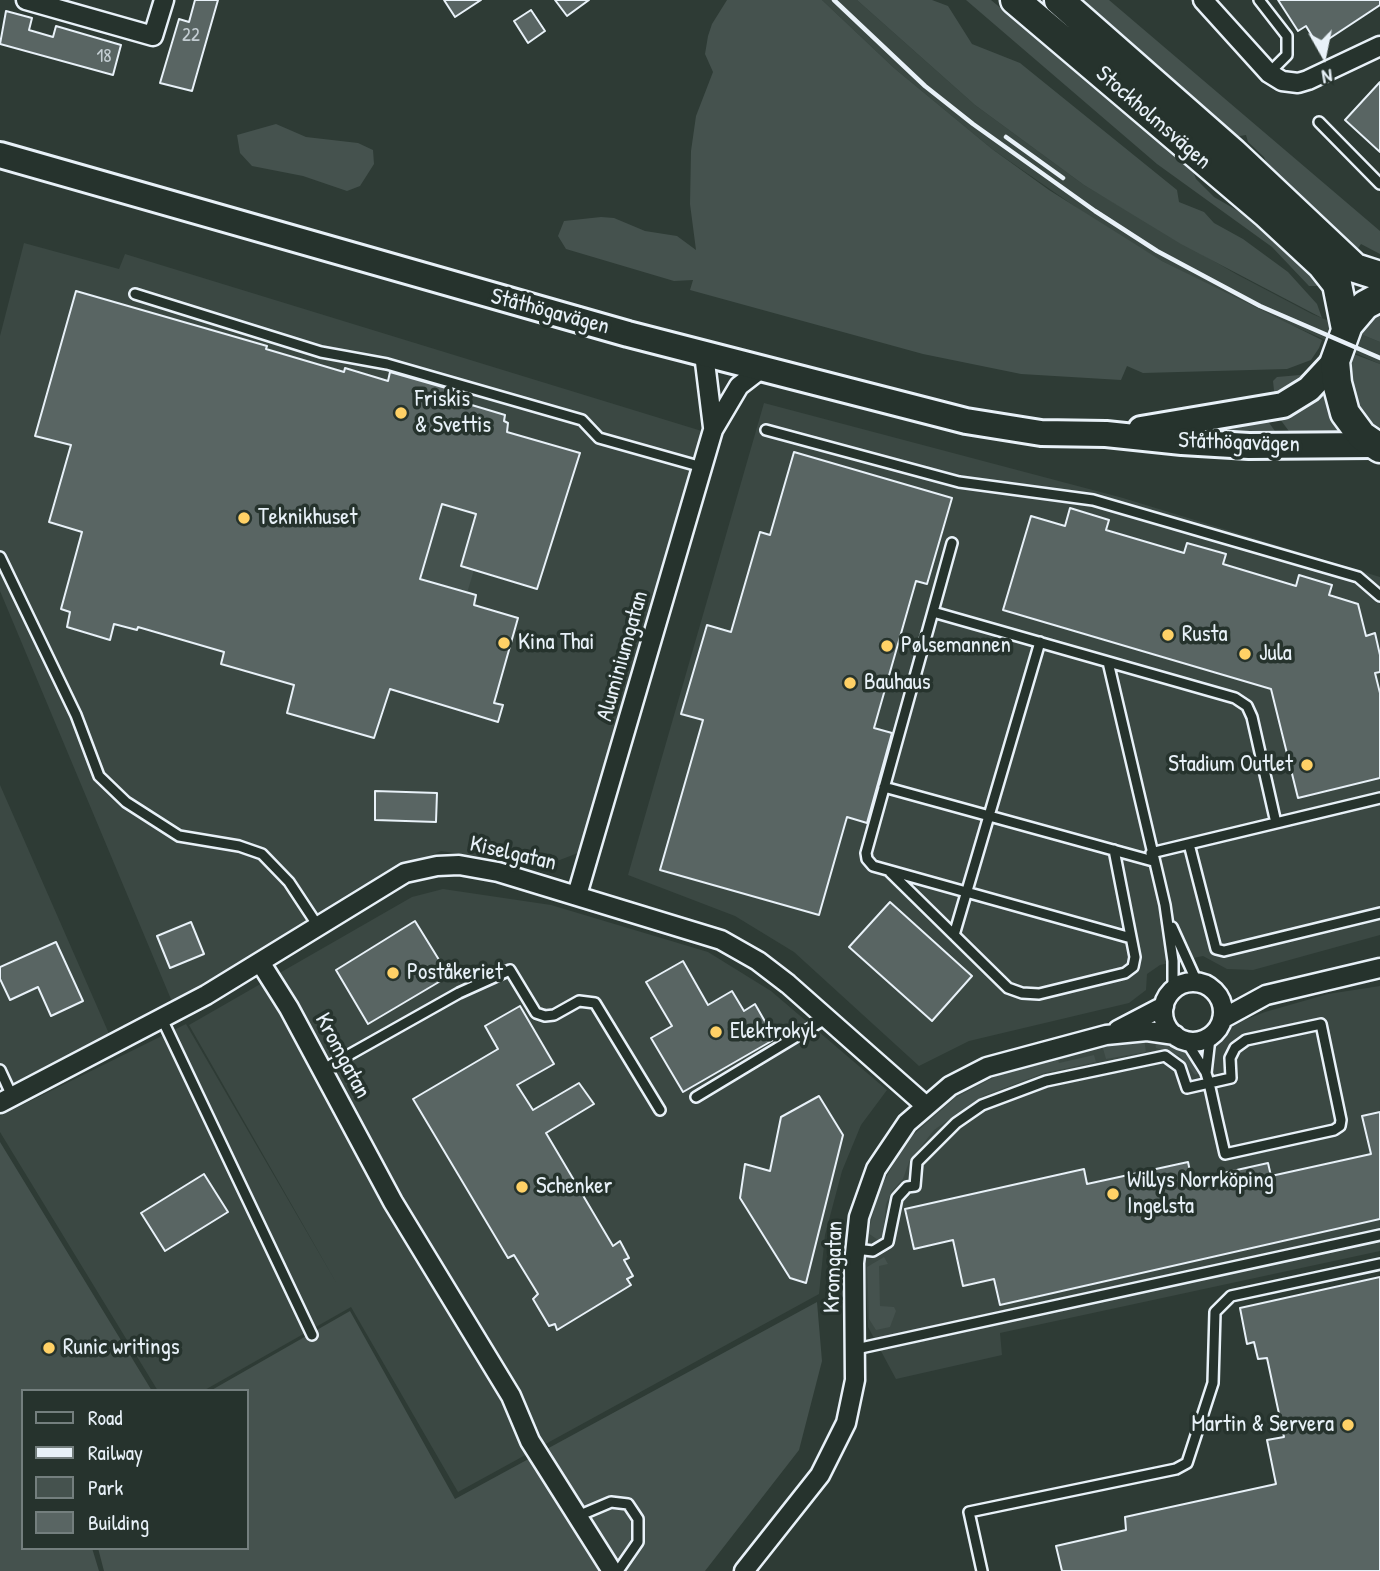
<!DOCTYPE html>
<html>
<head>
<meta charset="utf-8">
<style>
	body { margin:0 }
	#map { position:relative; width:1380px; height:1571px; overflow:hidden; background:#2e3b35; font-family:"Patrick Hand",sans-serif }
	canvas { display:block }
	.legend { position:absolute; left:21px; top:1389px; width:228px; height:161px; box-sizing:border-box; background:#26332d; border:2px solid #747f7e; margin:0; padding:9px 12px; list-style:none; font-size:21px; color:#e8f1f8 }
	.legend li { display:flex; align-items:center; gap:14px; height:35px }
	.legend b { width:35px; border:2px solid #747f7e }
	.north { position:absolute; left:1289px; top:21px; width:70px; height:70px; -webkit-text-stroke:5px #26332d; paint-order:stroke; rotate:171deg; font-size:19px; font-weight:700; line-height:28px; text-align:center; color:#e8f1f8 }
	.north::after { content:''; display:block; margin:auto; width:24px; height:32px; background:#e8f1f8; clip-path:polygon(50% 0,100% 100%,50% 72%,0 100%) }
</style>
</head>
<body>
<div id="map">
<canvas width="1380" height="1571"></canvas>
<ul class="legend">
<li><b style="height:9px;background:#26332d"></b>Road</li>
<li><b style="height:9px;background:#e8f1f8"></b>Railway</li>
<li><b style="height:19px;background:#45524e"></b>Park</li>
<li><b style="height:19px;background:#596563"></b>Building</li>
</ul>
<div class="north">N</div>
</div>
<script>
const context = document.querySelector('canvas').getContext('2d');
context.lineJoin = 'round';
function fillPath(path, color) { context.fillStyle = color; context.fill(path, 'evenodd'); }
const poly = rows => new Path2D(rows.map(r => 'M' + r).join(''));
function stroke(path, color, width, dash) { context.strokeStyle = color; context.lineWidth = width; context.lineCap = dash ? 'butt' : 'round'; context.setLineDash(dash || []); context.stroke(path); }
function drawText(font, color, halo, rows, align = 'center') {
  context.font = font + ' "Patrick Hand",sans-serif'; context.lineWidth = 7; context.setLineDash([]); context.textBaseline = 'middle'; context.strokeStyle = halo; context.fillStyle = color; for (const [text, x, y, turn = 0] of rows) {
    context.save(); context.translate(x, y); context.rotate((+turn || 0) * Math.PI / 180); context.textAlign = isNaN(turn) ? turn : align; if (halo) context.strokeText(text, 0, 0); context.fillText(text, 0, 0); context.restore();
  }
}
const built = poly([
	[822,0,857,0,975,105,1084,185,1236,274,1312,314,1380,342,1380,364,1253,308,1162,261,1103,226,992,149,894,68],
	[24,243,119,269,125,254,705,432,602,793,578,853,544,866,441,851,361,886,173,1004,0,591,0,336],
	[764,403,1123,498,1380,577,1380,935,1253,970,1227,969,1203,956,1160,965,1147,974,1146,990,1129,1003,969,1041,919,1066,794,952,735,916,628,875],
	[0,785,110,1036,0,1094],
	[443,889,551,905,708,952,771,991,887,1090,861,1125,842,1171,825,1235,819,1294,458,1492,351,1307,203,1391,158,1391,0,1132,0,1116,186,1024,337,1284,189,1025,412,897],
	[1380,986,1380,1251,1000,1333,1002,1355,896,1379,868,1327,865,1268,868,1219,880,1187,905,1143,942,1105,963,1091,1009,1070,1057,1055,1130,1039,1168,1039,1187,1050,1217,1044,1224,1033,1239,1022,1265,1012,1328,994]
]);
const green = poly([
	[727,0,822,0,894,68,992,149,1049,190,1162,261,1322,340,1319,348,1311,360,1287,369,1143,373,1127,366,1121,380,1021,374,923,354,690,290,693,280,674,281,566,249,558,236,564,221,601,217,614,218,645,231,677,236,696,250,690,204,691,151,696,116,713,72,705,54,708,36,712,24],
	[857,0,932,0,948,6,972,44,1020,63,1177,190,1179,202,1204,212,1214,223,1243,239,1288,272,1317,304,1322,318,1181,244,1084,185,975,105],
	[966,0,991,0,1191,166,1196,179,1214,197,1264,226,1293,252,1318,286,1309,286,1272,247,1157,164],
	[1077,0,1109,0,1380,231,1380,254,1361,244,1357,250,1345,242,1269,169,1264,157,1248,142,1246,135,1234,137],
	[276,124,306,137,358,143,373,150,374,164,360,186,347,191,303,176,252,166,240,153,237,135],
	[1380,304,1380,342,1353,331],
	[1351,353,1380,364,1380,435,1361,417,1352,396],
	[1317,368,1275,400,1273,381,1277,377,1300,375],
	[1324,389,1344,433,1291,434,1277,415],
	[1265,417,1277,434,1191,435,1202,428],
	[442,504,476,514,461,566,474,570,467,593,420,579],
	[1154,1038,1170,1041,1183,1048,1198,1074,1195,1075,1180,1056,1156,1048],
	[1144,1039,1146,1052,1106,1059,1102,1045],
	[1094,1055,1096,1062,1044,1073,983,1096,934,1130,909,1162,903,1179,892,1191,886,1204,883,1236,878,1240,868,1233,879,1191,893,1165,912,1136,955,1098,1004,1072,1057,1056,1059,1063],
	[0,1142,152,1391,23,1391,23,1548,92,1548,99,1571,0,1571],
	[884,1257,888,1264,879,1266,880,1306,894,1307,896,1311,890,1327,876,1330,869,1319,867,1267],
	[817,1302,822,1361,799,1450,705,1571,104,1571,98,1548,247,1548,247,1391,210,1391,350,1311,455,1499]
]);
const building = poly([
	[195,0,218,0,192,91,160,83,179,19,189,22,195,0],
	[444,0,481,0,455,17,444,0],
	[555,0,589,0,567,16,555,0],
	[1278,0,1380,0,1380,5,1318,46,1306,26,1298,31,1278,0],
	[531,10,545,31,528,43,514,21,531,10],
	[6,11,32,18,29,30,53,37,56,26,121,45,113,75,0,44,6,11],
	[1380,82,1380,152,1345,120,1380,82],
	[76,291,267,346,266,349,344,372,345,368,388,381,390,372,467,394,465,403,505,415,504,421,508,423,507,432,580,453,537,589,461,566,476,514,442,504,420,579,476,595,474,605,518,618,494,703,503,705,498,722,390,689,374,738,287,713,294,685,221,664,224,652,138,627,137,630,114,624,110,640,67,627,70,612,61,609,82,532,49,522,71,445,35,436,76,291],
	[794,452,952,498,927,584,916,581,874,728,892,733,867,823,847,817,819,915,660,870,703,720,681,714,707,625,731,632,760,532,770,535,794,452],
	[1070,508,1109,520,1106,530,1184,553,1187,543,1226,554,1223,564,1296,586,1299,575,1332,585,1329,595,1358,604,1366,636,1375,633,1380,655,1380,672,1375,673,1380,693,1380,778,1298,798,1271,689,1003,610,1031,516,1065,526,1070,508],
	[375,791,437,793,436,822,375,820,375,791],
	[890,902,972,976,932,1021,849,947,890,902],
	[415,921,449,976,368,1024,336,970,415,921],
	[191,922,204,954,170,968,157,936,191,922],
	[56,942,83,1001,51,1016,38,987,10,1000,0,979,0,967,56,942],
	[683,961,708,1005,732,991,744,1011,755,1004,775,1039,683,1092,651,1038,672,1026,646,982,683,961],
	[520,1006,554,1064,517,1085,533,1110,579,1083,594,1104,546,1133,613,1246,620,1241,629,1258,624,1260,633,1276,627,1279,631,1285,557,1330,555,1324,549,1326,533,1299,538,1294,514,1255,508,1258,413,1099,498,1049,485,1026,520,1006],
	[819,1096,843,1135,806,1283,790,1278,740,1198,745,1164,770,1171,781,1117,819,1096],
	[1380,1112,1380,1219,1000,1305,994,1279,963,1286,953,1240,914,1249,905,1209,1084,1169,1087,1184,1188,1162,1192,1180,1268,1163,1271,1176,1371,1154,1362,1116,1380,1112],
	[204,1174,228,1212,165,1251,141,1213,204,1174],
	[1380,1277,1380,1571,1062,1571,1056,1546,1126,1530,1125,1517,1276,1484,1267,1440,1284,1437,1267,1358,1258,1359,1254,1342,1247,1344,1240,1308,1380,1277]
]);
const service = poly([
	[1259,0,1287,36,1287,55,1269,73],
	[1319,122,1380,184],
	[135,294,321,352,387,364,582,420,599,438,702,467],
	[766,430,959,482,1093,500,1358,577,1380,596],
	[952,543,866,853,867,859,873,866,1131,938],
	[0,557,76,715,99,776,126,802,179,836,239,846,262,854,289,882,318,926],
	[933,612,1235,698,1247,706,1252,717,1276,823],
	[1108,662,1165,905,1173,961,1173,990],
	[884,787,1153,861],
	[1189,844,1216,949,1224,951,1380,913],
	[1151,853,1380,798],
	[890,872,1008,988,1022,993,1039,994,1125,973,1133,967,1135,957,1114,850],
	[1172,927,1197,982],
	[954,935,1040,642],
	[162,1019,312,1335],
	[1186,1041,1205,1071],
	[0,1070,12,1096],
	[322,1070,459,993,510,970,536,1013,545,1016,554,1015,579,1001,595,1003,660,1110],
	[696,1097,827,1018],
	[855,1249,873,1251,888,1242,897,1198,907,1187,915,1186,917,1162,956,1123,982,1105,1046,1081,1165,1056,1180,1067,1187,1088,1231,1078,1230,1058,1235,1048,1246,1040,1321,1024,1341,1120,1340,1126,1334,1130,1225,1154,1217,1119,1209,1083,1206,1073,1210,1038],
	[856,1349,1380,1235],
	[578,1516,611,1502,628,1504,638,1519,638,1542,618,1571],
	[982,1571,969,1512,1176,1469,1187,1463,1213,1383,1215,1312,1231,1296,1380,1264]
]);
const minor = poly([
	[26,0,153,36,164,0],
	[1203,0,1269,73,1282,81,1298,83,1308,80,1380,46],
	[704,354,713,427],
	[577,895,713,430,739,386,761,369],
	[260,962,289,1008,393,1202,511,1396,530,1441,612,1571],
	'1163 1012a30 30 0 1 1 60 0a30 30 0 1 1-60 0Z',
	[1222,1019,1266,995,1380,968],
	[1118,1030,1164,1006],
	[0,1103,206,995,405,873,437,866,459,865,498,872,721,940,758,961,788,984,925,1105],
	[744,1571,820,1475,846,1423,855,1380,854,1263,859,1217,876,1169,907,1123,950,1086,987,1067,1106,1035,1147,1031,1175,1035]
]);
const secondary = poly([
	[0,155,628,334,966,421,1041,433,1106,434,1182,442,1249,446,1373,445],
	[1141,429,1283,405,1309,389,1335,361]
]);
const trunk = poly([
	[1015,0,1266,213,1322,265,1337,284,1346,329],
	[1059,0,1233,153,1355,268,1380,276],
	[1380,297,1365,305,1348,325,1335,361,1337,383,1345,413,1362,436,1380,448]
]);
const rail = poly([
	[834,0,925,86,973,124,1095,211,1157,251,1260,306,1380,358],
	[1006,137,1063,178]
]);
const markers = [
	[401,413,7,"#ffd166"],
	[244,518,7,"#ffd166"],
	[1168,635,7,"#ffd166"],
	[504,643,7,"#ffd166"],
	[887,646,7,"#ffd166"],
	[1245,654,7,"#ffd166"],
	[850,683,7,"#ffd166"],
	[1307,765,7,"#ffd166"],
	[393,973,7,"#ffd166"],
	[716,1032,7,"#ffd166"],
	[522,1187,7,"#ffd166"],
	[1113,1194,7,"#ffd166"],
	[49,1348,7,"#ffd166"],
	[1348,1425,7,"#ffd166"]
];
const numberNames = [
	["22",191,36],
	["18",104,57]
];
const streetNames = [
	["Stockholmsvägen",1153,118,41],
	["Ståthögavägen",550,312,15],
	["Ståthögavägen",1239,443,2],
	["Aluminiumgatan",623,656,-74],
	["Kiselgatan",513,854,13],
	["Kromgatan",342,1056,62],
	["Kromgatan",834,1267,-88]
];
const poiNames = [
	["Friskis",415,400],
	["& Svettis",415,426],
	["Teknikhuset",258,518],
	["Rusta",1182,635],
	["Kina Thai",518,643],
	["Pølsemannen",901,646],
	["Jula",1259,654],
	["Bauhaus",864,683],
	["Stadium Outlet",1293,765,"right"],
	["Poståkeriet",407,973],
	["Elektrokyl",730,1032],
	["Willys Norrköping",1127,1181],
	["Ingelsta",1127,1207],
	["Schenker",536,1187],
	["Runic writings",63,1348],
	["Martin & Servera",1334,1425,"right"]
];
fillPath(built, '#3b4843');
fillPath(green, '#45524e');
fillPath(building, '#596563');
stroke(building, '#e8f1f8', 2);
stroke(service, '#e8f1f8', 14);
stroke(minor, '#e8f1f8', 23);
stroke(secondary, '#e8f1f8', 30);
stroke(trunk, '#e8f1f8', 33);
stroke(service, '#26332d', 9);
stroke(minor, '#26332d', 18);
stroke(secondary, '#26332d', 24);
stroke(trunk, '#26332d', 28);
stroke(rail, '#e8f1f8', 4.5);
for (const [x, y, r, color] of markers) { const dot = new Path2D(); dot.arc(x, y, r, 0, 2 * Math.PI); context.fillStyle = color; context.fill(dot); stroke(dot, '#26332d', 2.5); }
drawText('19px', '#c4ced3', null, numberNames);
drawText('23px', '#e8f1f8', '#26332d', streetNames);
drawText('23px', '#e8f1f8', '#26332d', poiNames, 'left');
</script>
</body>
</html>
